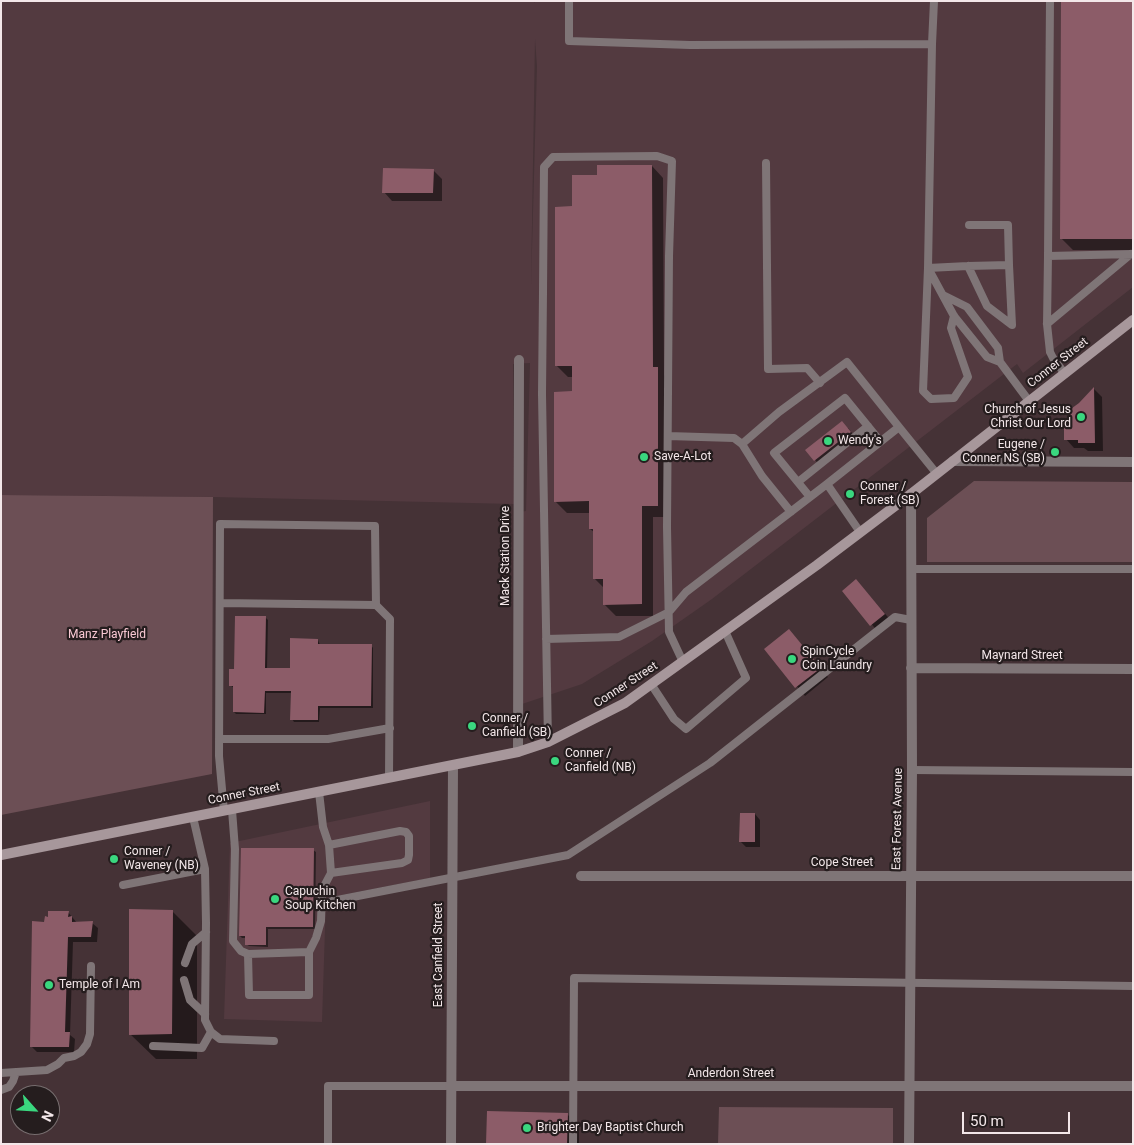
<!DOCTYPE html>
<html>
<head>
<meta charset="utf-8">
<style>
	body { margin:0 }
	#map { position:relative; width:1134px; height:1145px; overflow:hidden; background:#453236; font-family:Roboto,sans-serif }
	canvas { display:block }
	.frame { position:absolute; inset:0; border:2px solid #f3e7e9; pointer-events:none }
	.north { position:absolute; left:10px; top:1085px; width:50px; height:50px; box-sizing:border-box; background:#251d1e; border:1px solid #776e6f; border-radius:50%; rotate:116deg; font-size:14px; font-weight:700; line-height:20px; text-align:center; color:#f3e7e9 }
	.north::after { content:''; display:block; margin:auto; width:18px; height:22px; background:#3ad77f; clip-path:polygon(50% 0,100% 100%,50% 72%,0 100%) }
	.scale { position:absolute; left:962px; top:1112px; width:108px; height:22px; box-sizing:border-box; border:2px solid #f3e7e9; border-top:0; padding-left:6px; font-size:15px; line-height:18px; white-space:nowrap; color:#f3e7e9; -webkit-text-stroke:4px #251d1e; paint-order:stroke }
</style>
</head>
<body>
<div id="map">
<canvas width="1134" height="1145"></canvas>
<div class="frame"></div>
<div class="north">N</div>
<div class="scale">50 m</div>
</div>
<script>
const context = document.querySelector('canvas').getContext('2d');
context.lineJoin = 'round';
function fillPath(path, color) { context.fillStyle = color; context.fill(path, 'evenodd'); }
const poly = rows => new Path2D(rows.map(r => 'M' + r).join(''));
function stroke(path, color, width, dash) { context.strokeStyle = color; context.lineWidth = width; context.lineCap = dash ? 'butt' : 'round'; context.setLineDash(dash || []); context.stroke(path); }
function drawText(font, color, halo, rows, align = 'center') {
  context.font = font + ' Roboto,sans-serif'; context.lineWidth = 4.5; context.setLineDash([]); context.textBaseline = 'middle'; context.strokeStyle = halo; context.fillStyle = color; for (const [text, x, y, turn = 0] of rows) {
    context.save(); context.translate(x, y); context.rotate((+turn || 0) * Math.PI / 180); context.textAlign = isNaN(turn) ? turn : align; if (halo) context.strokeText(text, 0, 0); context.fillText(text, 0, 0); context.restore();
  }
}
const built = poly([
	[1,1,534,1,535,3,535,1,1133,1,1133,287,1023,373,1017,364,712,599,652,641,582,684,519,705,519,512,526,511,530,363,513,364,514,504,213,497,1,495],
	[535,39,537,66,531,286],
	[430,801,430,878,326,898,322,1022,224,1019,230,843]
]);
const green = poly([
	[974,481,1133,482,1133,562,927,562,927,518],
	[1,495,213,497,212,774,1,815],
	[719,1107,893,1108,893,1144,718,1144]
]);
const shadow = poly([
	[1133,1,1133,250,1073,250,1061,238],
	[652,166,663,178,664,375,669,380,669,517,653,517,653,616,616,616,604,604,604,588,594,578,594,532,590,529,590,513,567,513,555,501,573,393,573,377,568,377,556,365,573,208,598,176],
	[433,170,442,179,442,201,392,201,384,192],
	[1094,389,1102,397,1103,451,1088,451,1084,448,1074,448,1066,439,1070,425,1080,404],
	[848,428,856,438,820,466,807,450],
	[856,580,893,623,880,634,843,591],
	[265,617,268,620,267,669,291,669,318,640,320,645,371,645,373,648,373,708,320,708,319,722,294,722,292,719,292,693,266,693,266,714,236,714,234,712,234,688,230,685,236,670],
	[789,630,828,677,805,696,766,649],
	[755,814,760,820,760,847,746,847,740,841],
	[313,850,316,852,315,929,268,929,268,947,249,946,246,944,246,938,242,938,240,936],
	[172,911,197,936,197,1059,156,1059,130,1034],
	[68,912,77,923,92,923,98,928,97,942,73,942,70,1035,75,1039,74,1052,37,1052,31,1046,45,923,50,918],
	[567,1114,579,1126,579,1144,487,1144]
]);
const building = poly([
	[1061,1,1133,1,1133,239,1060,239],
	[597,165,652,165,653,367,658,367,658,506,642,506,642,604,603,605,603,579,593,579,593,529,589,529,589,501,554,502,554,392,572,391,572,366,555,366,555,207,572,206,572,175,597,175],
	[383,168,434,169,433,193,382,193],
	[1094,387,1095,443,1078,443,1078,440,1064,440,1064,424,1068,424,1068,411,1079,403],
	[842,421,851,432,814,461,805,450],
	[856,579,885,614,870,626,842,591],
	[235,616,266,616,265,668,290,668,290,638,318,639,318,644,372,644,371,706,318,706,318,720,290,720,291,691,265,691,264,713,233,712,233,686,229,686,229,669,234,669],
	[789,629,821,668,795,688,764,649],
	[740,813,755,813,755,842,739,842],
	[241,848,314,848,313,927,266,927,266,945,245,945,245,936,239,936],
	[129,909,173,910,172,1034,129,1035],
	[48,911,69,911,68,917,72,916,72,922,93,921,91,937,68,937,65,1032,70,1032,69,1047,30,1047,32,921,44,922,45,916,48,917],
	[487,1111,568,1113,567,1144,486,1144]
]);
const lane = poly([
	[569,1,569,41,690,45,932,44,928,268,954,316,987,357,1000,362],
	[932,44,934,1],
	[766,163,768,369,807,368,820,383],
	[969,225,1008,225,1009,265],
	[1048,256,1050,1],
	[945,296,967,307,998,348,1000,362,1029,401],
	[954,316,951,328,968,377,954,398,931,399,923,391,928,268,968,266,1009,265,1012,325,987,306,968,266],
	[1047,324,1131,254],
	[1065,374,1053,358,1050,352,1047,324,1048,256,1133,254],
	[668,436,734,438,742,444],
	[798,482,868,426],
	[810,497,774,453,845,398,880,441],
	[791,512,762,476,742,444,779,412,847,362,899,427],
	[860,532,827,484,899,427,937,474],
	[911,569,1133,569],
	[220,603,376,605],
	[546,639,619,637,669,612,686,592,827,484],
	[651,684,674,719,686,729,746,678,725,631],
	[219,739,328,739,390,728],
	[548,742,542,394,543,292,544,167,553,157,657,156,672,161,669,256,667,527,669,632,683,662],
	[912,770,1133,772],
	[319,792,323,827,329,845,331,873,402,863,408,860,409,855,409,836,406,832,400,831,329,845],
	[232,810,235,849,233,941,241,951,248,954,309,952],
	[224,811,219,756,220,524,375,526,376,605,390,619,389,778],
	[193,817,205,869,206,923,205,1020,211,1032,220,1039,274,1041],
	[123,885,205,869],
	[332,901,568,855,710,763,895,617,911,620],
	[248,954,249,995,309,995,309,952,316,938,321,921,322,890,331,873],
	[185,963,192,944,206,932],
	[184,980,190,1000,205,1014],
	[153,1046,202,1048,211,1032],
	[1,1073,47,1070,58,1064,64,1058,74,1056,81,1052,87,1044,90,1034,91,966],
	[1,1090,9,1087,13,1081,16,1072],
	[328,1144,328,1086,450,1086],
	[573,1144,574,978,1133,986]
]);
const street = poly([
	[953,461,1133,462],
	[911,668,1133,669],
	[518,752,519,360],
	[581,876,1133,876],
	[450,1086,1133,1086],
	[451,1144,453,766],
	[909,1144,912,770,911,494]
]);
const secondary = poly([
	[1,855,518,752,548,742,625,703,817,565,911,494,1133,320]
]);
const markers = [
	[1081,417,5,"#3ad77f"],
	[828,441,5,"#3ad77f"],
	[1055,452,5,"#3ad77f"],
	[644,457,5,"#3ad77f"],
	[850,494,5,"#3ad77f"],
	[792,659,5,"#3ad77f"],
	[472,726,5,"#3ad77f"],
	[555,761,5,"#3ad77f"],
	[114,859,5,"#3ad77f"],
	[275,899,5,"#3ad77f"],
	[49,985,5,"#3ad77f"],
	[527,1128,5,"#3ad77f"]
];
const streetNames = [
	["Conner Street",1058,363,-38],
	["Mack Station Drive",506,556,-90],
	["Maynard Street",1022,656],
	["Conner Street",626,685,-33],
	["Conner Street",244,794,-11],
	["East Forest Avenue",898,819,-89],
	["Cope Street",842,863],
	["East Canfield Street",439,955,-90],
	["Anderdon Street",731,1074]
];
const poiNames = [
	["Church of Jesus",1071,410,"right"],
	["Christ Our Lord",1071,424,"right"],
	["Wendy's",838,441],
	["Eugene /",1045,445,"right"],
	["Conner NS (SB)",1045,459,"right"],
	["Save-A-Lot",654,457],
	["Conner /",860,487],
	["Forest (SB)",860,501],
	["SpinCycle",802,652],
	["Coin Laundry",802,666],
	["Conner /",482,719],
	["Canfield (SB)",482,733],
	["Conner /",565,754],
	["Canfield (NB)",565,768],
	["Conner /",124,852],
	["Waveney (NB)",124,866],
	["Capuchin",285,892],
	["Soup Kitchen",285,906],
	["Temple of I Am",59,985],
	["Brighter Day Baptist Church",537,1128]
];
const parkNames = [
	["Manz Playfield",107,635]
];
fillPath(built, '#533a40');
fillPath(green, '#6c4f55');
fillPath(shadow, '#0007');
fillPath(building, '#8c5c68');
stroke(lane, '#7f7577', 8);
stroke(street, '#7f7577', 10);
stroke(secondary, '#a7979b', 10);
for (const [x, y, r, color] of markers) { const dot = new Path2D(); dot.arc(x, y, r, 0, 2 * Math.PI); context.fillStyle = color; context.fill(dot); stroke(dot, '#251d1e', 2); }
drawText('12px', '#f3e7e9', '#251d1e', streetNames);
drawText('12px', '#f3e7e9', '#251d1e', poiNames, 'left');
drawText('12px', '#f9c8d3', '#251d1e', parkNames);
</script>
</body>
</html>
